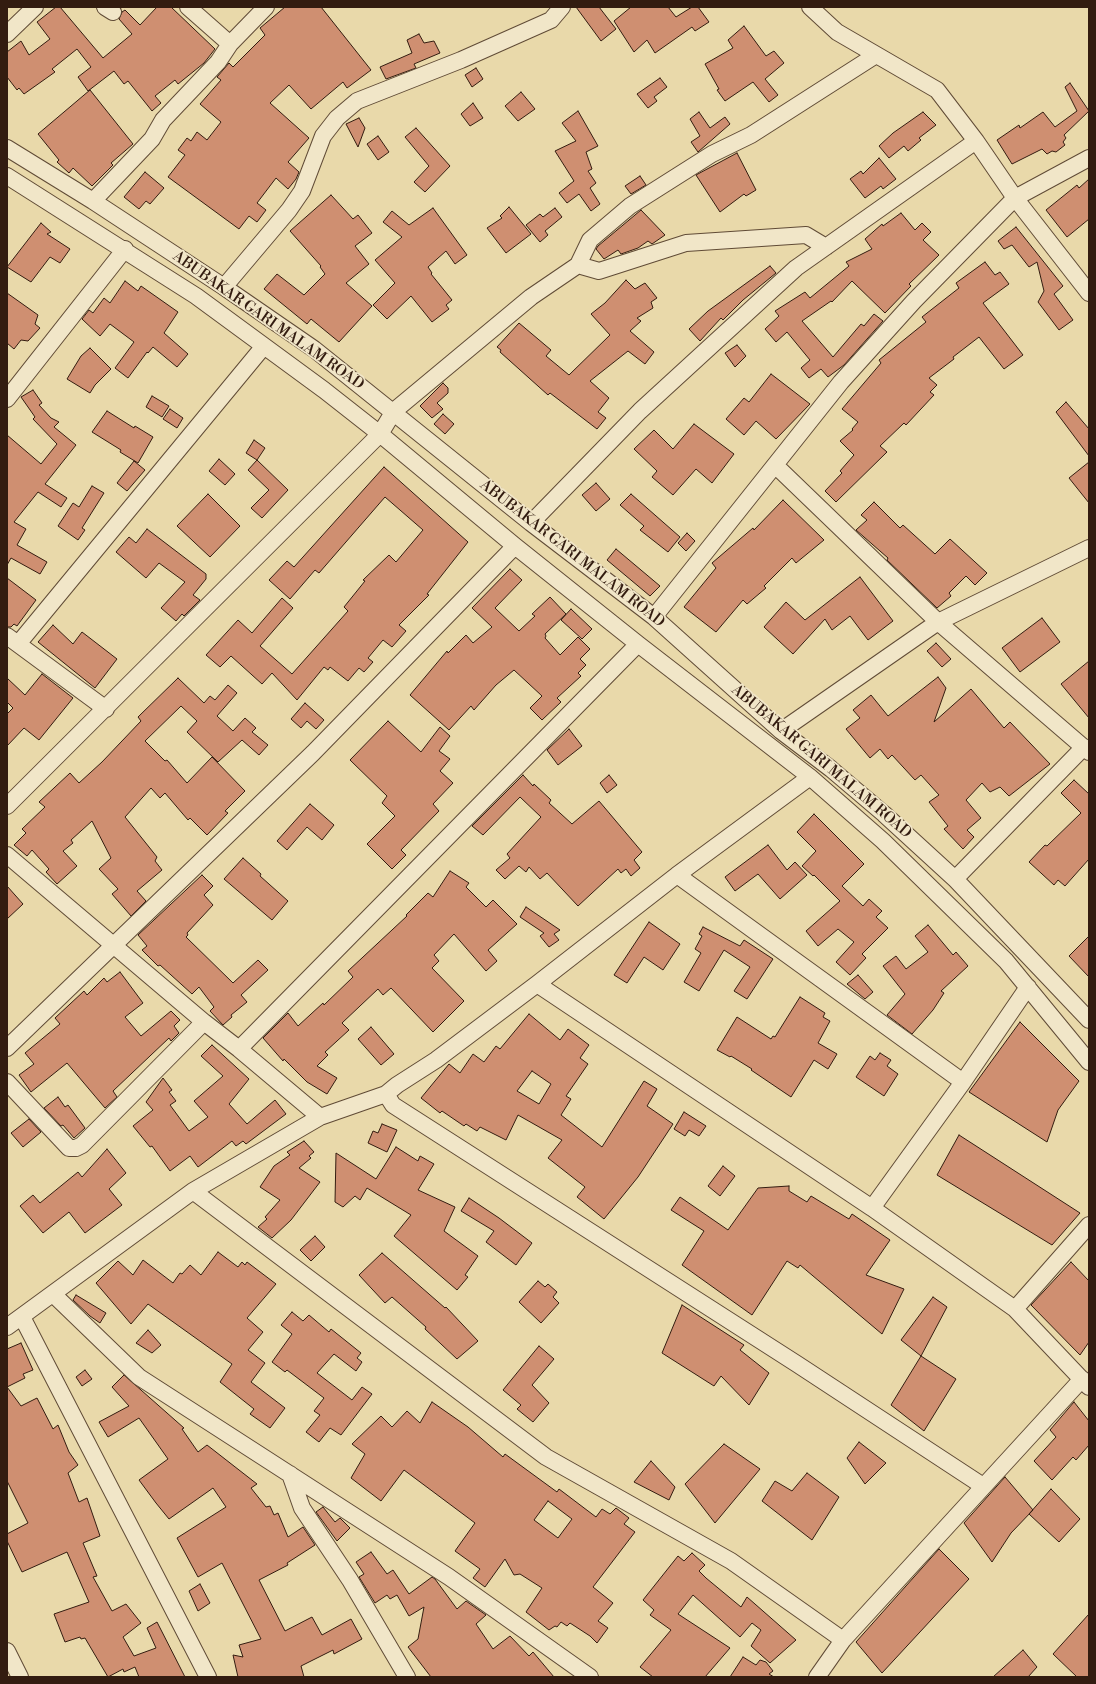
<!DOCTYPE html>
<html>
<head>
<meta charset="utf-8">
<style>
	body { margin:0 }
	#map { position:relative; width:1096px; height:1684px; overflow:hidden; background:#e9d9aa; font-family:"Libre Bodoni",serif }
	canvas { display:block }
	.frame { position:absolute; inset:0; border:8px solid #331c10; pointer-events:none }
</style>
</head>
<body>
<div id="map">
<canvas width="1096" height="1684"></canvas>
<div class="frame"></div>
</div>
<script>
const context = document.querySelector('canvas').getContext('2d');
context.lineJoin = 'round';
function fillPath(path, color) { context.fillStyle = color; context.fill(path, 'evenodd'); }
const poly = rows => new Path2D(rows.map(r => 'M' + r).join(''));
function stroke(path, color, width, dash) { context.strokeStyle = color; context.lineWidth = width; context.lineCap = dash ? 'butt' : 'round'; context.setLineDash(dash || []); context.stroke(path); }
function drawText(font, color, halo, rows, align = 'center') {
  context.font = font + ' "Libre Bodoni",serif'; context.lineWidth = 3.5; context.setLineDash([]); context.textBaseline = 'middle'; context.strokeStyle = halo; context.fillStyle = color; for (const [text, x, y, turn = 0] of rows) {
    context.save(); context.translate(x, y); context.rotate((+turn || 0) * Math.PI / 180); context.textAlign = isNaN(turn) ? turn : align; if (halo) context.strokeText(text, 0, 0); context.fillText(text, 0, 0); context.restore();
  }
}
const building = poly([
	[56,7,60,7,103,58,132,34,119,19,122,12,125,10,140,25,157,7,171,7,215,49,204,63,178,84,175,80,155,96,161,103,152,111,128,81,124,84,114,71,88,91,78,77,91,67,77,49,52,69,55,72,24,94,19,88,17,90,7,77,7,52,21,41,29,55,50,39,37,22,56,7],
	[285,7,321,7,371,70,347,88,343,82,311,109,289,85,270,103,309,138,288,162,299,172,296,179,288,189,276,178,257,203,266,210,257,222,249,216,239,229,168,177,185,155,178,150,187,138,191,141,197,132,207,140,221,122,200,104,221,80,217,77,229,63,233,67,265,35,260,28,285,7],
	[576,7,599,7,616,29,601,41,576,7],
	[631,7,668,7,676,17,692,7,698,7,709,22,695,31,692,27,655,53,647,40,634,52,614,21,631,7],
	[744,26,766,56,774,51,784,63,765,79,778,95,769,102,753,82,725,101,717,90,719,89,705,64,733,48,728,40,744,26],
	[419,34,424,43,434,41,440,53,414,64,416,68,386,79,380,67,412,53,407,40,419,34],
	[476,68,483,79,472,87,465,75,476,68],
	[660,78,667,87,654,97,657,101,648,108,637,94,660,78],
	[1070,83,1089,111,1064,135,1066,138,1063,142,1065,145,1056,152,1052,151,1047,154,1042,149,1012,164,997,140,1019,125,1020,128,1043,112,1055,127,1077,111,1065,87,1070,83],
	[90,90,133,144,111,163,113,165,92,186,73,168,69,173,57,162,59,160,38,134,90,90],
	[521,92,535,109,518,121,505,106,521,92],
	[473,103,483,118,470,126,461,114,473,103],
	[578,111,598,146,586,152,592,169,588,171,596,183,590,188,600,204,591,211,579,194,567,203,559,193,574,181,555,151,576,141,562,123,578,111],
	[699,112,710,128,725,117,730,124,698,152,691,142,700,136,690,119,699,112],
	[923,112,936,125,919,138,921,140,908,151,904,146,889,158,879,146,893,133,923,112],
	[359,118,365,128,358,147,346,124,359,118],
	[416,128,450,166,425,192,414,182,429,166,405,137,416,128],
	[378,136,389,152,378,160,367,144,378,136],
	[737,153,756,190,746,196,744,194,720,212,696,175,737,153],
	[879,158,896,179,883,189,881,186,865,198,850,179,861,171,863,174,879,158],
	[145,172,164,188,150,204,146,201,139,209,124,197,145,172],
	[640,176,646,185,631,194,625,186,640,176],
	[1089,179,1089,219,1067,237,1046,210,1077,185,1079,188,1089,179],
	[331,195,353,219,358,215,372,233,355,246,369,264,346,283,372,306,339,342,311,319,307,324,264,289,277,274,304,295,325,274,320,267,321,266,290,231,331,195],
	[509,207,531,234,506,253,487,228,502,218,500,216,509,207],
	[433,208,467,255,455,264,446,251,428,267,432,273,431,274,452,300,446,305,449,309,432,322,411,296,387,319,373,305,395,283,375,260,402,237,383,222,392,211,409,225,433,208],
	[555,208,562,217,545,231,548,235,540,242,526,225,540,214,543,217,555,208],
	[641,210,665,235,652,244,648,241,638,248,621,254,618,250,604,259,596,249,598,246,641,210],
	[901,213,915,230,922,223,931,232,923,240,939,255,909,284,911,286,885,313,852,281,832,302,831,301,802,321,833,357,861,324,864,326,874,314,883,321,844,365,828,377,821,369,809,378,801,368,810,360,787,332,776,342,765,329,779,316,775,311,805,292,810,298,849,266,846,262,872,249,865,239,882,224,883,226,901,213],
	[41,223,51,232,47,234,70,249,60,263,50,257,31,282,7,267,41,223],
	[1016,227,1063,286,1054,294,1073,320,1059,330,1038,302,1044,291,1037,262,1029,267,1012,245,1004,249,998,241,1016,227],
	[985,262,995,275,1000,272,1009,284,983,303,1023,355,1004,369,979,337,953,357,954,359,929,378,937,385,930,392,934,395,906,425,904,423,880,446,887,452,836,502,825,491,842,473,840,471,854,455,840,441,853,430,852,429,858,422,842,409,881,363,879,360,926,322,922,317,959,288,956,283,985,262],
	[770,266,776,273,743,300,723,320,721,318,700,341,689,329,708,311,770,266],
	[626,280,635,289,645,283,657,298,651,302,653,308,637,318,641,321,630,331,654,352,645,364,628,351,590,381,609,398,598,412,606,418,597,429,550,393,548,395,500,352,501,350,497,347,519,323,551,350,546,356,569,375,610,335,591,314,605,303,626,280],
	[125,281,138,291,141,286,178,312,164,333,188,354,177,367,153,347,148,353,147,352,128,378,115,368,134,342,110,324,100,336,82,319,89,310,93,313,104,298,110,303,125,281],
	[7,293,38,315,35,324,40,328,28,341,21,340,14,349,7,343,7,293],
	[737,345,746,356,735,367,725,353,737,345],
	[90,348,111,369,95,385,90,393,67,379,81,356,90,348],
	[771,374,810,404,776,439,756,421,744,435,726,419,744,398,749,402,771,374],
	[443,383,448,388,448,393,437,403,443,409,432,418,420,406,443,383],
	[33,390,42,403,39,405,51,418,59,422,54,427,76,445,45,484,67,498,61,507,38,492,14,522,26,529,17,545,47,562,40,574,11,558,7,565,7,435,41,464,57,444,33,419,35,417,21,397,33,390],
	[152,396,169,406,162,417,146,407,152,396],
	[1066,402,1089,429,1089,456,1056,412,1066,402],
	[170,409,183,418,177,428,163,419,170,409],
	[107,411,134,428,135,426,153,437,138,463,120,452,121,450,92,432,107,411],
	[443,414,454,424,445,434,434,424,443,414],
	[694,424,734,454,712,483,696,469,673,495,652,477,657,471,634,449,654,430,673,449,694,424],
	[254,440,265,448,257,460,288,490,262,518,251,508,269,490,248,470,257,460,246,453,254,440],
	[219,459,235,474,225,485,209,471,219,459],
	[134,461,145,470,127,491,117,483,134,461],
	[1089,462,1089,503,1069,478,1089,462],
	[384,467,468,542,427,594,429,595,399,625,406,631,392,647,383,640,368,658,373,662,364,672,359,668,348,681,330,667,328,670,324,667,297,700,272,673,262,684,231,656,220,667,206,655,238,620,252,633,282,598,293,608,260,646,292,674,348,611,344,607,365,581,363,580,389,555,396,562,423,530,385,497,319,573,315,570,290,599,269,580,287,561,294,567,384,467],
	[596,483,610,499,596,511,582,495,596,483],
	[92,486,104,493,82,528,85,530,78,540,58,526,73,503,79,507,92,486],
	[208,494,240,526,210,557,177,526,208,494],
	[631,494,680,537,668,552,640,530,644,526,620,505,631,494],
	[783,500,824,540,796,563,792,558,764,586,766,588,747,604,743,600,716,632,684,607,716,568,712,563,753,528,754,530,783,500],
	[874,502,900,528,903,525,935,554,950,539,987,573,975,585,966,576,949,593,951,596,937,608,887,560,888,558,856,530,867,520,861,515,874,502],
	[147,529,206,574,206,579,193,595,200,600,184,616,182,614,176,621,161,608,185,582,159,563,146,578,116,552,129,537,136,543,147,529],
	[687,533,695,541,686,551,678,543,687,533],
	[616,549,660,586,650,596,607,560,616,549],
	[510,569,522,580,495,608,519,631,535,616,532,614,550,597,566,614,545,634,546,636,545,638,560,655,578,637,590,649,580,659,586,665,578,673,581,676,557,698,561,702,542,720,530,708,542,696,514,670,496,685,474,710,471,706,449,730,410,695,447,651,448,653,466,635,473,643,492,627,472,608,510,569],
	[860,577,893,621,868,640,850,616,832,630,825,619,793,654,764,627,786,602,805,620,860,577],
	[7,578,36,600,17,626,14,624,11,627,7,627,7,578],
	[571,609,592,629,582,639,561,620,571,609],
	[1042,618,1060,642,1020,672,1002,648,1042,618],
	[53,625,73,644,82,632,117,659,95,688,38,642,53,625],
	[936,643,951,659,942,667,927,651,936,643],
	[1089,661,1089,718,1061,684,1089,661],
	[42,674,73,698,39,740,24,728,7,746,7,714,13,708,7,702,7,678,25,695,42,674],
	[938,677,946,688,934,722,971,689,1004,728,1010,722,1050,764,1009,796,1000,787,990,792,982,783,966,800,981,818,967,830,974,837,963,849,944,829,948,826,929,802,939,795,921,775,915,780,892,755,888,759,880,749,870,758,846,729,860,718,853,710,871,695,888,716,938,677],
	[178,678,204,703,210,696,215,700,228,685,237,693,217,716,233,731,245,718,256,728,252,732,268,745,259,755,242,740,218,762,187,732,197,721,181,706,145,741,165,761,167,760,187,783,212,757,245,791,225,811,228,813,207,835,190,818,188,820,165,793,160,798,151,788,125,817,157,857,155,861,162,870,137,891,146,901,131,916,112,894,118,889,99,869,111,858,92,821,71,840,73,843,63,851,77,866,57,884,46,872,49,869,32,850,27,856,14,845,26,833,22,829,45,807,39,802,70,773,79,783,102,762,141,721,138,717,178,678],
	[305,703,324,720,316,729,307,721,301,728,291,719,305,703],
	[388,721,421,752,440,727,450,736,439,751,450,759,440,771,453,783,433,804,439,811,401,850,406,855,392,869,367,844,395,816,382,803,387,796,350,760,388,721],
	[569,729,582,746,558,765,547,750,569,729],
	[523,775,533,786,534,784,551,800,549,803,572,824,599,801,642,852,634,860,640,868,631,876,626,869,621,873,618,869,578,906,547,873,540,879,529,867,526,872,519,866,505,879,496,870,510,858,507,854,541,817,520,797,483,835,472,826,523,775],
	[609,775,617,785,607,793,600,783,609,775],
	[1074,780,1089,794,1089,859,1065,886,1058,880,1054,885,1029,862,1045,845,1047,846,1081,813,1061,793,1074,780],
	[310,804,334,825,322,840,307,827,287,850,277,841,310,804],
	[814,814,864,864,842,886,863,906,869,899,882,911,876,917,888,928,862,954,866,958,850,975,836,962,854,942,838,929,818,946,806,931,840,901,814,875,813,876,802,866,816,851,797,832,814,814],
	[768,845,787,870,795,862,807,875,780,899,758,874,735,891,725,877,768,845],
	[243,858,261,874,260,876,288,901,272,920,224,879,243,858],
	[450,871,469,883,466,887,486,907,493,900,517,924,488,950,497,961,486,971,454,934,434,955,439,961,432,968,464,1001,433,1032,391,988,383,995,378,989,342,1023,349,1030,325,1052,328,1055,317,1066,337,1078,327,1094,307,1082,284,1059,283,1061,263,1038,288,1013,298,1026,323,1003,324,1005,353,977,348,971,407,916,406,915,428,893,433,897,450,871],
	[202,875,213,886,204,895,213,905,187,933,188,935,186,937,233,983,258,960,268,970,241,995,247,1002,231,1015,232,1017,223,1025,210,1011,214,1007,199,987,192,994,160,965,158,966,142,950,147,946,138,935,202,875],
	[7,886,23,904,7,919,7,886],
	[526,907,560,930,554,934,559,940,549,947,540,936,544,933,520,917,526,907],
	[649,922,680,944,663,970,644,957,627,983,614,975,649,922],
	[928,925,953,955,956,952,968,966,941,991,944,993,933,1010,912,1034,887,1015,905,994,883,966,896,956,906,969,928,952,915,936,928,925],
	[703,927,740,946,744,940,773,959,747,999,734,991,750,967,724,950,699,991,684,982,701,953,695,949,702,936,699,934,703,927],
	[1089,936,1089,977,1069,956,1089,936],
	[120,972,143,1003,125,1017,141,1036,171,1011,180,1020,174,1026,179,1033,171,1041,169,1038,113,1091,117,1097,105,1108,67,1063,31,1092,19,1075,34,1064,25,1053,60,1024,55,1018,84,991,87,995,104,978,107,982,120,972],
	[858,975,873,992,865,999,847,984,858,975],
	[800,997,825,1013,823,1017,830,1021,818,1043,837,1054,828,1069,814,1060,791,1097,751,1070,752,1069,731,1056,730,1057,717,1050,737,1017,771,1039,773,1036,775,1037,800,997],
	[529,1014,560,1040,568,1029,589,1045,580,1058,588,1064,566,1096,571,1099,561,1115,602,1147,644,1081,657,1089,647,1106,673,1124,638,1177,604,1219,577,1197,585,1187,548,1158,562,1140,518,1115,506,1140,480,1127,477,1131,466,1124,464,1126,442,1111,440,1113,421,1098,449,1064,460,1073,473,1054,484,1062,496,1046,500,1049,529,1014],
	[532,1071,551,1084,539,1104,517,1091,532,1071],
	[1020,1022,1079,1081,1058,1110,1047,1142,969,1092,1020,1022],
	[371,1027,394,1054,381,1065,358,1039,371,1027],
	[212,1045,249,1079,229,1104,247,1124,275,1100,286,1114,246,1144,243,1141,236,1146,232,1141,198,1167,190,1156,170,1171,152,1146,150,1147,133,1126,153,1110,146,1102,163,1078,172,1090,169,1092,176,1101,170,1105,189,1131,208,1117,194,1101,223,1076,201,1056,212,1045],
	[880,1053,891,1060,887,1066,898,1074,884,1096,856,1077,870,1056,875,1060,880,1053],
	[58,1097,65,1107,68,1105,85,1128,74,1138,63,1125,61,1126,44,1108,58,1097],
	[684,1112,706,1126,699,1136,689,1130,685,1136,674,1129,684,1112],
	[29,1119,41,1132,23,1147,11,1133,29,1119],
	[382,1124,397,1130,387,1152,368,1143,373,1131,378,1133,382,1124],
	[959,1135,1080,1213,1052,1245,937,1175,959,1135],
	[304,1141,314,1152,309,1156,311,1158,299,1168,320,1182,291,1220,272,1238,258,1227,267,1219,265,1217,280,1200,260,1187,274,1166,290,1155,287,1152,304,1141],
	[396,1147,418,1161,420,1156,434,1164,418,1190,455,1207,444,1231,478,1256,465,1275,468,1277,457,1290,394,1236,411,1215,367,1188,360,1200,355,1196,343,1207,335,1202,336,1153,376,1179,396,1147],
	[107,1149,126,1173,109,1189,122,1205,85,1233,69,1212,43,1233,20,1206,33,1195,40,1203,78,1172,82,1177,107,1149],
	[723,1166,735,1176,720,1196,708,1186,723,1166],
	[789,1186,789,1191,807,1202,811,1196,849,1219,852,1214,890,1240,866,1275,904,1289,882,1334,800,1265,798,1268,787,1261,752,1315,682,1265,704,1231,671,1210,680,1197,728,1230,758,1188,789,1186],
	[469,1198,499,1218,532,1243,516,1265,486,1242,494,1231,461,1211,469,1198],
	[315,1236,325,1247,311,1261,300,1250,315,1236],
	[218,1252,238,1267,242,1262,245,1265,247,1262,276,1284,247,1318,263,1332,248,1350,265,1363,251,1382,285,1408,270,1428,250,1414,254,1409,220,1382,232,1364,148,1304,131,1324,96,1283,118,1261,133,1275,143,1260,173,1283,180,1273,182,1274,190,1265,201,1275,218,1252],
	[382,1253,445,1308,446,1307,478,1341,457,1359,425,1329,426,1327,392,1297,385,1303,359,1275,382,1253],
	[1071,1262,1089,1281,1089,1342,1080,1355,1031,1305,1071,1262],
	[538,1281,545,1287,548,1284,557,1292,553,1297,559,1303,541,1323,519,1302,538,1281],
	[76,1295,106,1313,100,1323,90,1316,73,1300,76,1295],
	[933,1297,947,1307,921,1356,901,1340,933,1297],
	[682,1305,744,1345,740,1350,769,1373,749,1405,721,1376,714,1386,662,1353,682,1305],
	[292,1312,303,1321,309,1315,329,1332,331,1329,361,1353,357,1358,362,1362,356,1371,334,1354,317,1373,352,1400,362,1387,372,1394,341,1435,330,1428,319,1442,306,1432,320,1415,314,1411,324,1398,287,1370,285,1372,272,1362,292,1334,281,1325,292,1312],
	[148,1330,161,1345,152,1353,136,1343,148,1330],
	[21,1343,33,1370,23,1374,25,1378,7,1387,7,1349,21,1343],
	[539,1346,554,1359,532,1385,549,1403,533,1422,517,1409,521,1405,503,1390,539,1346],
	[921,1356,956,1379,924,1431,891,1405,921,1356],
	[85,1370,92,1379,82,1386,76,1377,85,1370],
	[124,1375,184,1428,182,1429,198,1452,207,1445,257,1484,251,1488,266,1507,270,1506,274,1515,278,1513,288,1537,303,1527,315,1545,287,1563,288,1565,259,1580,285,1631,312,1617,322,1635,351,1619,362,1639,334,1654,333,1650,301,1666,304,1677,238,1677,233,1655,243,1657,239,1645,261,1639,222,1563,198,1577,177,1538,226,1507,213,1488,169,1519,156,1503,139,1480,168,1459,139,1418,108,1437,99,1422,129,1406,112,1387,124,1375],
	[7,1387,21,1406,37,1398,53,1429,58,1425,69,1452,78,1465,68,1473,79,1502,87,1498,100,1536,83,1543,97,1576,93,1577,112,1611,126,1604,141,1623,123,1637,134,1656,156,1648,147,1628,157,1622,185,1677,139,1677,135,1667,124,1672,123,1669,108,1677,85,1638,81,1639,80,1637,65,1642,54,1614,89,1602,67,1552,22,1572,7,1541,7,1534,28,1523,7,1481,7,1387],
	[432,1402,468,1427,503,1457,505,1454,557,1492,559,1489,596,1517,602,1509,610,1514,616,1508,629,1518,624,1524,635,1532,593,1587,613,1603,598,1621,608,1628,597,1643,590,1636,570,1623,567,1626,561,1622,557,1627,555,1626,549,1630,526,1612,542,1588,520,1574,514,1575,505,1559,485,1587,473,1578,480,1569,455,1551,475,1523,404,1470,381,1501,351,1478,365,1454,352,1444,381,1416,392,1427,407,1411,420,1423,432,1402],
	[548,1501,572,1519,558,1538,534,1520,548,1501],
	[1074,1402,1089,1421,1089,1445,1076,1460,1073,1457,1052,1480,1034,1461,1056,1437,1050,1430,1074,1402],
	[859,1442,886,1463,865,1484,847,1458,859,1442],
	[724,1444,760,1469,715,1523,685,1484,724,1444],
	[651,1461,675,1487,669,1500,634,1482,651,1461],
	[807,1473,839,1497,812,1540,762,1501,775,1481,792,1491,807,1473],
	[1005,1477,1033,1510,1011,1533,992,1562,964,1523,1005,1477],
	[1051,1489,1080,1519,1059,1542,1029,1514,1051,1489],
	[323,1507,335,1522,340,1518,350,1528,337,1541,316,1512,323,1507],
	[939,1549,969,1579,882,1673,856,1642,939,1549],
	[371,1552,387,1574,393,1570,409,1594,432,1577,435,1579,457,1609,466,1601,486,1615,476,1624,493,1649,510,1636,529,1656,533,1652,554,1677,431,1677,408,1647,418,1639,424,1607,409,1616,397,1595,390,1599,387,1595,375,1603,359,1577,364,1574,356,1562,371,1552],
	[692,1553,705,1565,699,1571,706,1578,741,1607,747,1597,796,1640,770,1663,751,1646,761,1630,752,1623,740,1637,693,1595,678,1614,730,1648,705,1677,653,1677,640,1667,671,1630,650,1615,654,1610,643,1600,678,1556,684,1561,692,1553],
	[200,1584,210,1603,198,1611,189,1591,200,1584],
	[1089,1614,1089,1677,1077,1677,1053,1654,1089,1614],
	[1023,1650,1037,1667,1028,1677,993,1677,1023,1650],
	[743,1657,756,1665,760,1660,766,1662,773,1671,769,1674,774,1677,730,1677,743,1657]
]);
const minor = poly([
	[105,7,113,12],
	[188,7,230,44],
	[810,7,837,32,937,90,976,141,1015,198,1089,293],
	[7,34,35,7],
	[7,148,93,201,224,287,314,349,531,523,654,617,781,731,831,769,884,814,955,879,1089,1020],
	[7,176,196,296,324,390,380,434,515,546,638,644,810,777,883,841,1006,961,1089,1062],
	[93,201,152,139,163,120,218,62,230,44,266,7],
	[578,265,590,240,630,206,712,154,751,135,876,55],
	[224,287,289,210,302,191,323,136,337,118,357,101,461,60,551,20,562,7],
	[7,399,125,249],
	[775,465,938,622,1089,752],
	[531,523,640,411,796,268,976,141],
	[654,617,841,382,914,301,1015,198,1089,158],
	[7,636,106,709],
	[18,644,264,346],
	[781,731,938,622,1089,548],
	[7,806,380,434,394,411,531,297,578,265,599,271,686,243,806,235,826,247],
	[7,855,204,1022,239,1049,320,1117],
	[677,875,963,1082],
	[955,879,1084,747],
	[537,984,872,1208,1015,1309,1089,1387],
	[7,1048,313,753,515,546],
	[239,1049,638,644],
	[7,1082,69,1148,76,1148,82,1145,204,1022],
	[386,1094,393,1105,797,1364,983,1486],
	[193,1191,546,1457,731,1561,843,1640],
	[872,1208,963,1082,1028,987],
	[53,1294,139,1377,449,1577,590,1677],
	[1015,1309,1089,1225],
	[22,1317,208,1677],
	[7,1327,193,1191,320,1117,386,1094,397,1085,436,1060,537,984,677,875,810,777],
	[290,1474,302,1508,350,1580,407,1677],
	[7,1651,20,1677],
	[817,1677,843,1640,1082,1379]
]);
const streetNames = [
	["ABUBAKAR GARI MALAM ROAD",268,321,35],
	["ABUBAKAR GARI MALAM ROAD",572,554,38],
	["ABUBAKAR GARI MALAM ROAD",821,762,40]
];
fillPath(building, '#cf8f71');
stroke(building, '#331c10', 1);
stroke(minor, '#604b36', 18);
stroke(minor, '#f1e6c8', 16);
drawText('15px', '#331c10', '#f1e6c8', streetNames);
</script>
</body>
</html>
